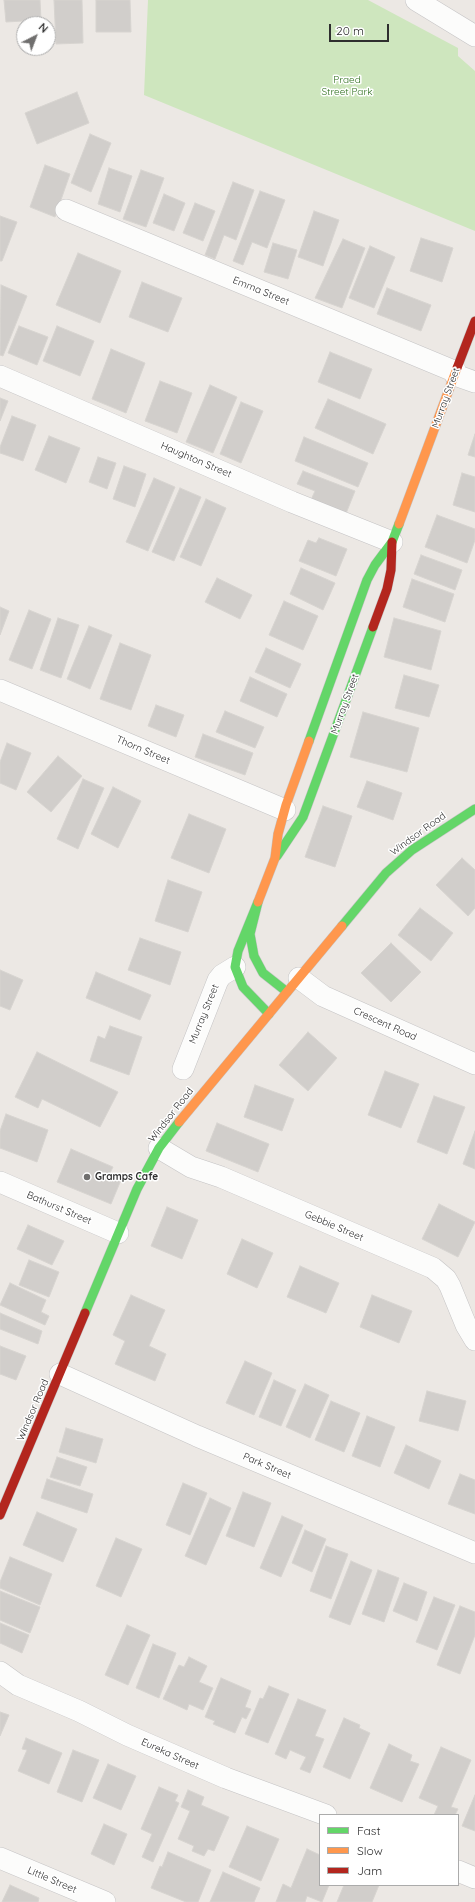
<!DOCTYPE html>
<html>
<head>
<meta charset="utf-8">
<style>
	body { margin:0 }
	#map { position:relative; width:475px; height:1902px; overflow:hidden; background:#ece8e4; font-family:Quicksand,sans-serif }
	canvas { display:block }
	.legend { position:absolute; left:319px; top:1814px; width:140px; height:72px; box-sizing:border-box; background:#fff; border:1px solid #ababab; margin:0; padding:5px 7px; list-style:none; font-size:12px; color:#2e2e2e }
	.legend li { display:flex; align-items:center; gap:8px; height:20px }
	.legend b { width:20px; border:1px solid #ababab }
	.north { position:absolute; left:16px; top:16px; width:40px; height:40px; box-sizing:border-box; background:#fff; border:1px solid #ababab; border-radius:50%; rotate:42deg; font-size:11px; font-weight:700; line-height:16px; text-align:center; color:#2e2e2e }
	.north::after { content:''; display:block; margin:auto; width:14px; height:18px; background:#706f6e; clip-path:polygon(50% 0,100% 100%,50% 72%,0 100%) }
	.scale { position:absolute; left:329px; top:24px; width:60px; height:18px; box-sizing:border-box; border:2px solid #2e2e2e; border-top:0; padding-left:5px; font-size:12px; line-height:14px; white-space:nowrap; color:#2e2e2e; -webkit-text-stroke:3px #fff; paint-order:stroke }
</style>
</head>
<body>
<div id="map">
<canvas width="475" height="1902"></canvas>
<ul class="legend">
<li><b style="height:5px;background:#63d668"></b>Fast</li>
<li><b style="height:5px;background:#ff974d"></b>Slow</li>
<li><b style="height:5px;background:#b3261e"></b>Jam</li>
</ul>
<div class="north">N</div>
<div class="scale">20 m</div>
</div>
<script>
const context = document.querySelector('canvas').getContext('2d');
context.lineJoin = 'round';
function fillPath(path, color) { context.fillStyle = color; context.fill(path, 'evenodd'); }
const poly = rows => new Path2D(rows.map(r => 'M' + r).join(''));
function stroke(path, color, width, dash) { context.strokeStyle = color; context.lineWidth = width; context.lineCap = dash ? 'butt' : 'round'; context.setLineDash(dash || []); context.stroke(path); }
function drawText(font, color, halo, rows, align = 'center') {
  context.font = font + ' Quicksand,sans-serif'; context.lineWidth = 3; context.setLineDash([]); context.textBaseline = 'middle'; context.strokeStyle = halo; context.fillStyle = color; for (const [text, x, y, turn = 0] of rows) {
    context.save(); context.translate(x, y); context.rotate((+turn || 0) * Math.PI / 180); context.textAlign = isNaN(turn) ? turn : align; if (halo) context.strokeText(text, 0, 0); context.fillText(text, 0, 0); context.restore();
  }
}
const green = poly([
	[148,0,368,0,458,48,458,56,475,71,475,231,144,95]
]);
const building = poly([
	[4,0,40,0,41,20,6,22,4,0],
	[54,0,82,0,83,43,56,44,54,0],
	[96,0,130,0,131,32,96,32,96,0],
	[77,92,89,123,37,144,25,113,77,92],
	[90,134,111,143,91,192,71,183,90,134],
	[45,165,70,174,55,217,30,207,45,165],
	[109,168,132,176,120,212,98,204,109,168],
	[141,170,164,178,146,227,123,219,141,170],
	[233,182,254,190,236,240,224,235,215,259,205,255,233,182],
	[260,191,285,200,267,248,252,242,243,265,233,261,260,191],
	[164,194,185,203,174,231,153,223,164,194],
	[195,203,215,211,203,241,183,233,195,203],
	[314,211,339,220,323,266,298,257,314,211],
	[0,216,17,222,2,261,0,261,0,216],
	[421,238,453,248,442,282,410,271,421,238],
	[343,239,365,248,342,308,315,298,343,239],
	[273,243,297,250,288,279,264,272,273,243],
	[370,246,395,257,374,308,349,298,370,246],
	[78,253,121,271,100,323,56,305,78,253],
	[142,282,182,298,168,332,129,317,142,282],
	[1,285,27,296,3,356,0,355,1,285],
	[387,288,431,305,421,331,377,314,387,288],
	[19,326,48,337,37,365,8,353,19,326],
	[57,326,94,341,80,376,43,361,57,326],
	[111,349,145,363,126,413,92,399,111,349],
	[330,352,372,369,360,399,318,382,330,352],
	[160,381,192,393,177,433,145,421,160,381],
	[210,385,237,397,213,453,186,442,210,385],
	[0,398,8,401,0,421,0,398],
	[328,399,386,424,373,454,315,428,328,399],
	[241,402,263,411,241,463,220,454,241,402],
	[12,416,36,425,23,461,0,453,0,447,12,416],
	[475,434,475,457,468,455,475,434],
	[49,436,80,448,66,483,35,470,49,436],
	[304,437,368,463,358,487,295,461,304,437],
	[98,457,116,463,107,489,89,482,98,457],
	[124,466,146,474,135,507,113,499,124,466],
	[303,471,355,491,345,516,310,502,315,491,297,484,303,471],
	[462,473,475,477,475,512,453,505,462,473],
	[154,478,175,487,148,551,126,542,154,478],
	[180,488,201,497,174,561,152,552,180,488],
	[206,499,226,508,201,566,180,557,206,499],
	[437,515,475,529,475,540,467,563,425,547,437,515],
	[319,538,347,549,336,576,299,561,308,540,316,543,319,538],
	[421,555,462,570,455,590,414,574,421,555],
	[301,568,335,583,323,610,290,594,301,568],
	[217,578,252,595,240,619,205,602,217,578],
	[412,579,454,594,445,622,403,607,412,579],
	[284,601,318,616,303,650,269,635,284,601],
	[0,607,9,611,0,635,0,607],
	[29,610,51,619,32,669,9,660,29,610],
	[58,618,79,625,61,678,40,670,58,618],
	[394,618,441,631,431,670,384,657,394,618],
	[89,626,112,635,90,689,67,679,89,626],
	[120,643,151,655,131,710,100,699,120,643],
	[266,648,301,664,290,688,255,672,266,648],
	[404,675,439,685,429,717,395,708,404,675],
	[250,677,287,694,277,717,240,701,250,677],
	[156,705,184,715,176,737,148,726,156,705],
	[225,711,264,727,255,748,216,732,225,711],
	[363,712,419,728,407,772,350,757,363,712],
	[203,734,253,753,245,775,195,757,203,734],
	[7,743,31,753,16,790,0,783,0,762,7,743],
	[58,756,82,776,51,812,27,792,58,756],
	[83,779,104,788,78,849,57,839,83,779],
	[367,781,402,793,393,820,357,807,367,781],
	[113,787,141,801,118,848,91,834,113,787],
	[323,806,352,816,335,867,305,857,323,806],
	[189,814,226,829,209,873,171,858,189,814],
	[462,858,475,870,475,908,468,916,436,885,462,858],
	[168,880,202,892,188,932,155,921,168,880],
	[420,908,453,933,431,961,398,935,420,908],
	[140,938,181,952,170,985,128,970,140,938],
	[391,943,421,972,391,1002,361,973,391,943],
	[0,970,23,980,10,1010,0,1006,0,970],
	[96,972,151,995,140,1020,86,998,96,972],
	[110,1026,142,1037,129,1075,90,1061,98,1036,105,1039,110,1026],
	[308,1032,337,1058,308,1091,279,1065,308,1032],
	[37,1052,118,1092,100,1127,42,1099,38,1108,15,1097,37,1052],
	[385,1071,419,1084,401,1128,368,1115,385,1071],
	[255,1085,294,1099,282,1131,244,1117,255,1085],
	[434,1096,465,1107,447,1154,417,1142,434,1096],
	[6,1114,48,1130,37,1162,0,1148,0,1131,6,1114],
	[217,1123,269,1144,258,1172,206,1151,217,1123],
	[475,1131,475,1169,463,1164,475,1131],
	[71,1149,113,1167,109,1175,121,1180,111,1204,57,1182,71,1149],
	[439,1204,475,1222,458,1257,422,1239,439,1204],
	[167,1207,198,1220,182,1259,151,1246,167,1207],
	[28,1225,64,1241,52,1265,17,1249,28,1225],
	[242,1239,273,1253,257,1288,227,1274,242,1239],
	[29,1260,59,1272,49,1297,19,1285,29,1260],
	[300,1266,339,1283,326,1313,287,1297,300,1266],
	[10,1283,46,1300,41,1312,49,1316,45,1325,0,1305,10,1283],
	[131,1295,165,1310,149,1346,166,1354,155,1381,115,1364,125,1341,113,1335,131,1295],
	[372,1295,412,1311,399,1343,360,1327,372,1295],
	[0,1313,42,1331,38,1344,0,1329,0,1313],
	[0,1346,26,1356,16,1380,0,1374,0,1346],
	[245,1361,272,1373,254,1415,226,1403,245,1361],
	[274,1380,296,1390,281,1426,259,1417,274,1380],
	[305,1384,329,1395,310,1438,286,1427,305,1384],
	[427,1391,466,1401,458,1431,419,1421,427,1391],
	[331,1401,360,1413,344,1452,315,1440,331,1401],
	[367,1416,395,1427,380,1467,352,1456,367,1416],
	[66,1428,103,1439,96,1463,59,1452,66,1428],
	[406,1445,441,1461,429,1489,394,1473,406,1445],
	[57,1457,87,1467,80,1486,50,1477,57,1457],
	[460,1474,475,1480,475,1514,448,1504,460,1474],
	[47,1479,93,1494,87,1513,41,1498,47,1479],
	[183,1483,207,1493,190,1535,166,1525,183,1483],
	[243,1492,271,1503,254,1547,226,1536,243,1492],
	[210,1498,231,1508,206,1565,185,1556,210,1498],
	[37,1512,77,1529,63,1562,23,1545,37,1512],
	[282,1516,303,1525,281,1577,260,1568,282,1516],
	[305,1530,326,1539,312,1572,292,1563,305,1530],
	[116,1538,142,1549,121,1597,96,1586,116,1538],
	[326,1546,348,1554,331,1599,310,1591,326,1546],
	[10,1557,52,1574,40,1605,0,1588,0,1582,10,1557],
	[351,1561,372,1570,350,1625,329,1617,351,1561],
	[378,1570,399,1578,384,1622,362,1614,378,1570],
	[404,1583,427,1592,417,1621,393,1611,404,1583],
	[0,1591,40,1607,30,1633,0,1620,0,1591],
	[434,1597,455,1605,437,1650,416,1642,434,1597],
	[460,1606,475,1612,475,1635,460,1674,437,1665,460,1606],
	[0,1623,29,1635,22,1653,0,1643,0,1623],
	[127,1625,150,1635,128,1685,105,1675,127,1625],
	[153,1644,176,1653,159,1698,136,1688,153,1644],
	[189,1657,207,1666,199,1682,213,1688,203,1710,189,1704,187,1710,163,1699,179,1665,184,1667,189,1657],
	[221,1678,251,1691,245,1707,251,1709,246,1719,242,1717,235,1733,213,1724,215,1721,205,1717,221,1678],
	[269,1686,289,1694,268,1743,245,1734,260,1698,263,1699,269,1686],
	[298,1699,326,1710,315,1736,324,1739,310,1773,300,1769,306,1757,290,1750,286,1759,275,1754,298,1699],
	[0,1712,9,1715,0,1736,0,1712],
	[344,1718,360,1725,359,1728,370,1733,350,1779,323,1767,344,1718],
	[26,1738,62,1753,49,1784,18,1771,27,1750,22,1749,26,1738],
	[389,1744,412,1755,410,1761,419,1764,402,1802,370,1788,389,1744],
	[441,1747,471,1760,451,1807,458,1809,455,1815,434,1815,438,1806,419,1798,441,1747],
	[73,1750,99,1760,82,1802,57,1792,73,1750],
	[108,1764,136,1776,121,1810,93,1798,108,1764],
	[159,1787,178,1795,175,1801,179,1803,153,1862,142,1857,152,1834,141,1829,159,1787],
	[188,1790,204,1797,201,1805,229,1817,214,1851,208,1849,204,1856,192,1851,194,1846,178,1839,190,1811,181,1807,188,1790],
	[475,1795,475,1831,462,1826,475,1795],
	[104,1824,127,1834,114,1865,91,1854,104,1824],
	[247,1826,279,1839,261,1881,229,1867,247,1826],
	[307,1849,320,1855,320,1885,329,1885,322,1902,307,1896,305,1902,276,1902,283,1884,291,1888,307,1849],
	[168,1852,211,1870,198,1902,186,1902,151,1888,160,1866,162,1867,168,1852],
	[223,1872,260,1888,254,1902,210,1902,223,1872],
	[10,1885,39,1898,38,1902,2,1902,10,1885],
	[344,1885,379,1885,372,1902,337,1902,344,1885]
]);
const street = poly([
	[416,0,475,36],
	[66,210,456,372],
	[455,375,475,382],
	[0,376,292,502,392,542],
	[0,690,285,810],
	[299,978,323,996,475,1064],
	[183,1069,218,980,222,975,235,967],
	[159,1148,191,1167,221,1177,433,1268,446,1279,450,1286,466,1325,475,1340],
	[0,1182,118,1233],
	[60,1374,197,1436,475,1553],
	[0,1672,18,1685,79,1711,127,1735,226,1778,326,1815],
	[0,1858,105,1902],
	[458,1871,475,1878]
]);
const fast = poly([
	[309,741,367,580,375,565,392,542,399,524],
	[277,856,303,817,373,627],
	[342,926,386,873,412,850,475,809],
	[269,1014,243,987,235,967,238,951,258,902,250,934,254,956,263,973,287,992],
	[85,1313,137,1189,159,1148,179,1122]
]);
const slow = poly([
	[399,524,457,368],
	[258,902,275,858,278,834,286,805,309,741],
	[179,1122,342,926]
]);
const jam = poly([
	[457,368,475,321],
	[373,627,387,589,391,570,392,542],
	[0,1515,85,1313]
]);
const markers = [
	[87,1177,4,"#706f6e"]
];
const parkNames = [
	["Praed",347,80],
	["Street Park",347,92]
];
const streetNames = [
	["Emma Street",261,291,22],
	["Murray Street",446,398,-70],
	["Haughton Street",196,460,23],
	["Murray Street",345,704,-70],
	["Thorn Street",143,750,23],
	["Windsor Road",418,834,-36],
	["Murray Street",204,1014,-68],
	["Crescent Road",385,1024,24],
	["Windsor Road",171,1115,-52],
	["Bathurst Street",59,1208,23],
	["Gebbie Street",334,1226,23],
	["Windsor Road",33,1410,-67],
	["Park Street",267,1466,23],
	["Eureka Street",170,1754,24],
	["Little Street",52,1880,23]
];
const poiNames = [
	["Gramps Cafe",95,1177]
];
fillPath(green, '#cee6be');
fillPath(building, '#d1cecb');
stroke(building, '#d7d4d0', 1);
stroke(street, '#c5c4c5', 22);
stroke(fast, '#c5c4c5', 10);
stroke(slow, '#c5c4c5', 10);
stroke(jam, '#c5c4c5', 10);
stroke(street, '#fcfcfb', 21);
stroke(fast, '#63d668', 9);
stroke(slow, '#ff974d', 9);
stroke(jam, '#b3261e', 9);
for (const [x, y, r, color] of markers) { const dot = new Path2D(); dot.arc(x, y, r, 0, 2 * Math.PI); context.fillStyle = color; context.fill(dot); stroke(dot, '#fff', 1.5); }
drawText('10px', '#2c6e1b', '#fff', parkNames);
drawText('10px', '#2e2e2e', '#fff', streetNames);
drawText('bold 10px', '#2e2e2e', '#fff', poiNames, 'left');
</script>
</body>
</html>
